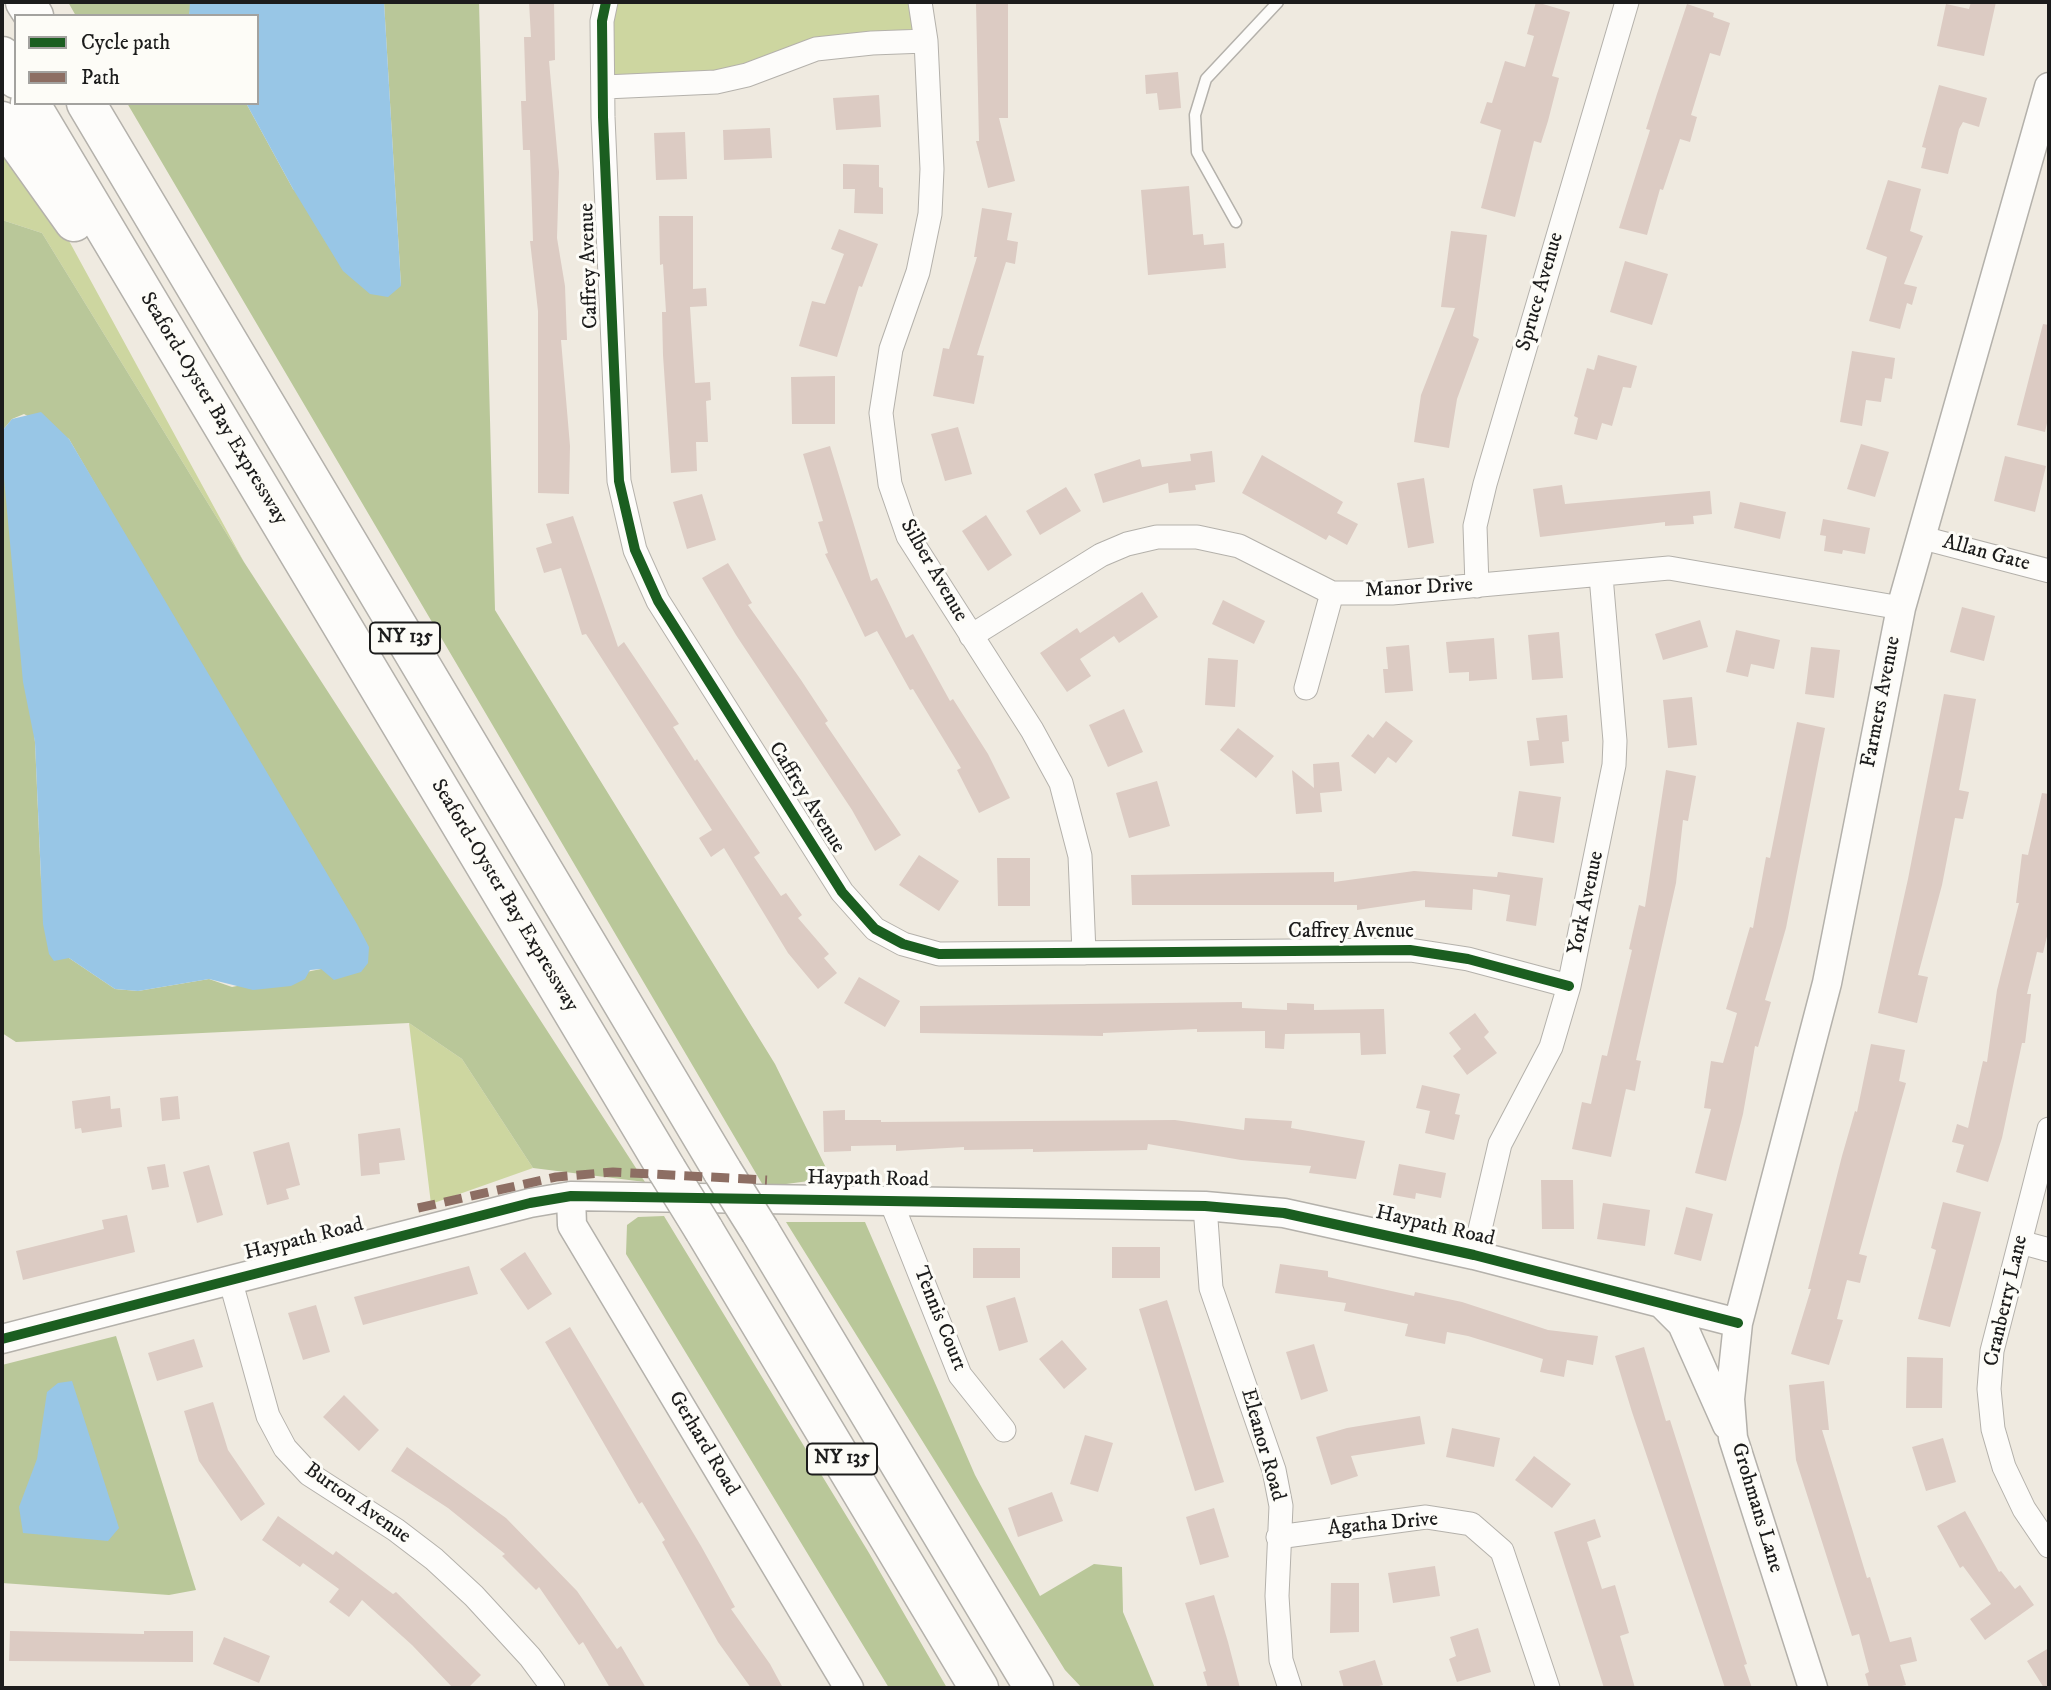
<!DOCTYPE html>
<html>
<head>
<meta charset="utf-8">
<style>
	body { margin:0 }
	#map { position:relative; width:2051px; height:1690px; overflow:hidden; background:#efeae0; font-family:"IM FELL DW Pica",serif }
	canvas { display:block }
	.frame { position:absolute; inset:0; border:4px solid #1c1c1c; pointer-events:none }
	.legend { position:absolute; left:14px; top:14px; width:245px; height:91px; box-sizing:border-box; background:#fdfcf7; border:2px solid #a3a29f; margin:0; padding:9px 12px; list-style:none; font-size:21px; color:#1c1c1c }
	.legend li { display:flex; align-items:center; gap:14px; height:35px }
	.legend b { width:35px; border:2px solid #a3a29f }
</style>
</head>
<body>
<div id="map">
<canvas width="2051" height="1690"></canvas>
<div class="frame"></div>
<ul class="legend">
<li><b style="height:9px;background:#1b5e20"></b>Cycle path</li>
<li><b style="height:9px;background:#8d6e63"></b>Path</li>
</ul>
</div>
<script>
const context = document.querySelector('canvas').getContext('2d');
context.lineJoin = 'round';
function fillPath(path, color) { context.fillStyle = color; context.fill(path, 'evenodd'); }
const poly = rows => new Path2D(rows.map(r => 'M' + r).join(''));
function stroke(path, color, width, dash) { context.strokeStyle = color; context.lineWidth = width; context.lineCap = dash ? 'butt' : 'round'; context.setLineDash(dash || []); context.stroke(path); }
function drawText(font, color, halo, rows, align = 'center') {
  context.font = font + ' "IM FELL DW Pica",serif'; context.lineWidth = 6; context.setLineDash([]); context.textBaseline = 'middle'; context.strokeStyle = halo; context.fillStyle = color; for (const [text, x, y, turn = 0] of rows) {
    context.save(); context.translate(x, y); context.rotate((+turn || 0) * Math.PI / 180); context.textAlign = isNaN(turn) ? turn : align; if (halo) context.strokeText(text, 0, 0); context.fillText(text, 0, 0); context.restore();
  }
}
const green = poly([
	[606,2,920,2,926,41,872,43,747,75,605,87],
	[2,145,62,228,244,562,42,233,2,220],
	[409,1023,462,1059,533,1168,431,1204]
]);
const forest = poly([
	[68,2,190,2,191,6,189,16,76,16],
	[384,2,479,2,495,610,775,1064,831,1178,764,1187,127,103,246,103,293,189,401,286],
	[2,220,42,233,244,562,645,1182,533,1168,462,1059,409,1023,16,1042,2,1033],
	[24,414,69,439,153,584,321,969,232,987,209,979,138,991,115,989,69,958,41,880,35,742,2,431,12,419],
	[664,1216,869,1553,947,1688,889,1688,626,1254,627,1225,638,1217],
	[786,1222,865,1222,975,1475,1040,1596,1094,1564,1122,1567,1123,1612,1155,1688,1082,1688,1065,1670],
	[116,1336,196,1590,169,1595,2,1583,2,1365]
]);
const water = poly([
	[190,2,384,2,401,286,388,297,370,294,343,271,293,189,246,103,257,103,257,16,189,16],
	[41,412,69,439,357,924,369,947,368,963,361,972,334,980,321,969,310,970,305,979,291,986,253,990,209,979,138,991,115,989,69,958,54,961,49,954,43,924,35,742,23,682,2,457,2,431,12,419],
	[72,1381,119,1528,108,1541,23,1533,19,1507,37,1459,47,1392,58,1383]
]);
const building = poly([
	[529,2,554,2,555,60,549,61,559,172,557,238,565,286,567,340,561,340,570,446,569,494,538,493,538,311,530,241,533,241,530,150,523,150,521,101,526,101,524,37,531,37],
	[1008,2,1008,118,999,118,1015,181,988,188,976,141,979,141,976,3],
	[1536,2,1570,12,1552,76,1559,78,1548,121,1541,143,1534,141,1515,217,1481,208,1501,130,1480,123,1487,102,1492,103,1505,61,1525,67,1534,36,1527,34],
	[1971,2,1996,2,1984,56,1937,46,1946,4,1969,9],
	[1687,4,1714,13,1713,17,1730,23,1720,56,1710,53,1691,115,1697,117,1690,142,1680,139,1663,190,1660,189,1647,235,1619,228,1650,130,1646,129,1657,94],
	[1178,72,1181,108,1159,110,1157,93,1146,94,1145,75],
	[1939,85,1987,98,1979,127,1963,122,1959,129,1948,174,1921,168,1926,148,1922,147],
	[879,95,881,127,836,130,833,98],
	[770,128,772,158,724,160,723,130],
	[685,132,687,179,656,180,654,133],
	[843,164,879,165,879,187,883,188,883,214,854,213,855,189,843,189],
	[1888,180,1921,189,1910,231,1923,236,1904,284,1917,287,1912,305,1907,303,1900,329,1869,321,1887,257,1866,249],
	[1189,186,1193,235,1203,234,1204,245,1224,243,1226,268,1148,275,1141,190],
	[982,208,1012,213,1007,240,1018,242,1015,264,1006,262,977,355,984,356,974,404,933,396,943,348,949,349,977,257,974,257],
	[659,216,693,216,693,289,706,288,707,306,690,307,695,383,710,382,711,400,706,401,708,442,696,442,697,471,671,473,663,355,662,312,666,312,663,264,660,265],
	[839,229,878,244,862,287,859,286,837,357,799,346,812,301,825,304,844,254,831,249],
	[1451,231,1487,235,1473,336,1479,339,1457,399,1449,448,1414,442,1421,395,1455,308,1441,307],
	[1625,261,1668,274,1652,325,1610,312],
	[2043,324,2049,325,2049,414,2045,432,2017,425],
	[1852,351,1895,358,1892,379,1885,378,1881,402,1866,400,1862,426,1840,422],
	[1598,355,1637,366,1631,388,1623,387,1612,426,1602,423,1597,440,1574,434,1578,418,1574,416,1587,368,1594,370],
	[835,376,835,424,792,424,791,377],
	[958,427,972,474,945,481,931,434],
	[1861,444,1889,452,1875,497,1847,489],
	[830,446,871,581,877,578,906,638,913,634,950,701,953,699,988,754,1010,798,979,813,957,770,961,768,913,689,910,690,877,631,865,637,825,554,828,553,818,522,823,521,803,454],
	[1212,451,1215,482,1195,485,1196,490,1169,493,1168,483,1103,503,1094,474,1140,459,1142,467,1191,461,1190,454],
	[1262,455,1343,502,1337,513,1358,524,1347,545,1329,535,1326,540,1242,493],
	[2005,456,2046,466,2035,512,1994,501],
	[1424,478,1434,543,1408,548,1397,483],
	[1562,485,1565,504,1710,491,1712,514,1693,516,1694,524,1665,526,1665,522,1540,537,1533,489],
	[1066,487,1081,511,1040,535,1026,511],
	[702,494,716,540,687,549,673,502],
	[1740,502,1786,512,1780,539,1734,528],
	[986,515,1012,555,988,571,962,531],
	[573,516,618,647,624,642,679,724,673,727,695,761,697,759,760,853,754,857,781,896,786,893,802,915,798,918,829,954,824,958,837,973,818,989,788,953,724,848,711,857,699,838,712,830,586,634,582,635,561,568,544,573,536,548,552,543,546,524],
	[1823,519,1870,528,1865,554,1843,550,1842,554,1824,551,1826,536,1820,535],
	[728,563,752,603,748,605,801,680,828,721,825,723,901,835,875,851,852,810,736,635,702,578],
	[1142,592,1158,617,1119,643,1114,636,1080,659,1091,676,1067,692,1040,653,1077,628,1080,633],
	[1223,600,1265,621,1254,644,1212,624],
	[1962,607,1995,616,1984,661,1950,652],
	[1700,620,1708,647,1663,660,1655,634],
	[1736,630,1780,640,1774,669,1751,664,1748,677,1726,672],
	[1559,632,1563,678,1532,680,1528,635],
	[1494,638,1497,679,1469,681,1469,672,1449,673,1446,642],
	[1409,645,1413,691,1385,693,1383,669,1388,669,1386,647],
	[1811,647,1840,650,1834,698,1805,694],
	[1208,658,1238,660,1235,707,1205,705],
	[1944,694,1976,699,1959,790,1969,792,1963,819,1955,818,1942,885,1918,975,1928,977,1917,1023,1878,1013,1908,879],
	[1692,697,1697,745,1668,748,1663,700],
	[1124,709,1143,752,1108,767,1089,725],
	[1567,715,1569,741,1562,742,1564,763,1530,766,1527,741,1539,740,1536,718],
	[1386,721,1413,741,1396,763,1388,757,1375,774,1351,756,1368,734,1373,738],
	[1797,722,1825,728,1786,928,1765,1000,1771,1002,1758,1047,1755,1046,1743,1114,1726,1181,1695,1173,1711,1109,1704,1108,1711,1061,1723,1063,1737,1013,1726,1009,1750,927,1753,928,1766,857,1770,858],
	[1238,728,1274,756,1256,778,1220,750],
	[1339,762,1342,791,1320,793,1322,812,1296,814,1292,770,1314,788,1313,764],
	[1666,770,1696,776,1688,821,1683,820,1676,883,1636,1060,1641,1061,1635,1091,1626,1089,1611,1157,1572,1149,1582,1102,1591,1104,1602,1055,1607,1056,1632,950,1629,949,1639,905,1645,907],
	[1157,781,1170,826,1129,838,1116,793],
	[1519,791,1561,797,1554,843,1512,836],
	[2042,793,2049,794,2049,928,2043,953,2037,952,2027,994,2031,994,2025,1043,2022,1043,2002,1138,1988,1182,1956,1172,1964,1145,1952,1142,1957,1124,1968,1128,1983,1061,1987,1062,1997,990,2019,903,2016,903,2022,854,2028,855],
	[919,855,959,881,939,911,899,885],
	[997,858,1030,858,1030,906,998,906],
	[1414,871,1497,877,1498,872,1543,878,1536,926,1506,921,1510,895,1473,889,1472,910,1425,907,1425,900,1357,910,1357,905,1132,905,1131,875,1334,872,1334,882],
	[859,977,900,1001,885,1027,844,1003],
	[1242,1002,1242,1008,1287,1010,1287,1003,1314,1004,1314,1010,1384,1009,1386,1054,1361,1055,1360,1033,1285,1034,1284,1049,1265,1048,1265,1031,1197,1032,1197,1029,1103,1033,1103,1036,920,1033,920,1006],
	[1475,1013,1489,1032,1484,1037,1497,1053,1467,1075,1453,1056,1461,1049,1449,1033],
	[1871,1044,1905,1050,1899,1081,1906,1083,1859,1254,1867,1256,1860,1283,1847,1280,1837,1319,1843,1320,1829,1365,1791,1354,1811,1289,1808,1289,1842,1156,1855,1111,1857,1112],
	[1422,1085,1460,1094,1455,1114,1460,1115,1454,1140,1425,1133,1430,1111,1416,1108],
	[110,1096,111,1109,120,1108,122,1127,82,1133,81,1128,75,1129,72,1101],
	[178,1096,180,1119,162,1121,160,1098],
	[845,1110,845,1120,881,1120,881,1122,1175,1120,1244,1130,1245,1118,1292,1121,1291,1128,1365,1141,1356,1179,1309,1173,1311,1166,1241,1160,1148,1144,1147,1150,1033,1152,1033,1149,964,1150,964,1147,896,1151,896,1145,851,1146,851,1151,824,1152,823,1111],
	[400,1128,405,1160,379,1163,380,1174,361,1176,358,1134],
	[289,1142,300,1185,286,1189,289,1199,267,1205,253,1152],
	[165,1164,169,1187,152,1190,147,1167],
	[1399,1164,1446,1173,1441,1198,1416,1193,1415,1199,1393,1195],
	[209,1165,223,1215,197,1223,183,1172],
	[1541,1180,1573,1180,1574,1229,1542,1229],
	[1943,1202,1981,1212,1950,1327,1918,1319,1936,1250,1931,1248],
	[1603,1203,1650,1210,1645,1246,1597,1239],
	[1686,1207,1713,1214,1701,1261,1674,1254],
	[127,1215,135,1252,23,1280,16,1251,104,1229,102,1220],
	[1112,1247,1160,1247,1160,1278,1112,1278],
	[973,1248,1020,1248,1020,1278,973,1278],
	[525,1252,552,1294,528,1310,500,1269],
	[1280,1264,1328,1271,1328,1277,1414,1296,1415,1292,1462,1302,1548,1330,1598,1336,1593,1365,1567,1360,1564,1377,1540,1372,1543,1359,1468,1336,1447,1332,1445,1344,1405,1336,1408,1324,1344,1311,1346,1303,1275,1293],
	[469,1266,478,1294,363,1325,354,1297],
	[1015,1297,1028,1342,999,1351,986,1306],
	[1167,1300,1224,1482,1195,1491,1139,1309],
	[316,1305,330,1352,303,1360,288,1313],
	[570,1327,701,1546,735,1607,731,1609,770,1664,783,1688,751,1688,718,1642,662,1542,665,1540,642,1502,639,1504,545,1342],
	[194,1339,203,1367,157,1381,148,1353],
	[1062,1340,1087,1369,1064,1389,1039,1359],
	[1314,1344,1328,1391,1301,1400,1286,1352],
	[1644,1347,1666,1421,1670,1420,1690,1483,1747,1664,1744,1665,1752,1688,1725,1688,1632,1412,1615,1356],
	[1907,1357,1943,1358,1942,1408,1906,1408],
	[1824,1381,1829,1430,1822,1430,1867,1578,1870,1577,1890,1642,1911,1637,1917,1661,1900,1665,1906,1685,1893,1688,1869,1688,1865,1674,1869,1672,1859,1634,1852,1636,1796,1460,1789,1385],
	[344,1395,379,1430,359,1451,323,1417],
	[213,1402,228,1450,265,1504,241,1521,199,1461,184,1411],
	[1420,1416,1425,1444,1351,1456,1358,1476,1331,1485,1316,1437,1347,1428],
	[1452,1428,1500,1438,1494,1467,1446,1457],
	[1085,1435,1113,1443,1098,1492,1070,1484],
	[1943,1438,1956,1482,1926,1491,1912,1447],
	[407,1447,506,1518,577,1591,617,1649,621,1646,646,1688,610,1688,583,1642,579,1645,539,1587,536,1590,502,1556,505,1554,448,1508,391,1471],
	[1534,1456,1571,1484,1552,1508,1515,1480],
	[1052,1492,1063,1521,1018,1537,1008,1508],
	[1214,1508,1229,1557,1200,1565,1186,1517],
	[1965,1511,1999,1572,2001,1571,2015,1589,2020,1585,2034,1605,1985,1640,1970,1619,1991,1604,1963,1566,1960,1568,1937,1526],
	[278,1516,333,1555,336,1551,393,1594,396,1592,481,1675,468,1688,453,1688,412,1645,362,1600,349,1617,329,1602,339,1589,303,1563,300,1567,262,1540],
	[1595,1519,1601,1537,1587,1542,1602,1589,1615,1585,1629,1633,1620,1636,1635,1688,1604,1688,1554,1532],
	[1435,1566,1440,1596,1393,1603,1388,1573],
	[1331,1583,1359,1583,1359,1632,1330,1633],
	[1214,1595,1228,1642,1240,1688,1208,1688,1203,1672,1206,1671,1185,1603],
	[1478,1628,1491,1672,1457,1682,1449,1659,1456,1656,1450,1637],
	[10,1631,144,1634,144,1631,193,1631,193,1662,9,1661],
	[224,1637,270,1656,259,1683,213,1664],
	[2049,1648,2049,1688,2044,1688,2027,1661],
	[1375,1660,1383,1685,1371,1688,1344,1688,1339,1671]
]);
const service = poly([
	[1236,222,1197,152,1195,115,1206,79,1278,2]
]);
const minor = poly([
	[606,2,602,21,603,117,619,481,635,550,658,601,842,892,875,929,903,944,939,954,1410,950,1468,959,1569,986],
	[920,2,926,41,932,169,930,214,918,272,891,349,881,413,890,484,908,536,1032,730,1061,783,1080,856,1084,953],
	[605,87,716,82,747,75,816,49,872,43,926,41],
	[1923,538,2049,571],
	[1477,586,1475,526,1485,484,1627,2],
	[971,636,1101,555,1127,544,1157,537,1197,537,1239,546,1332,593,1392,593,1669,568,1901,608],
	[1306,688,1332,593],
	[2049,1129,1992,1351,1989,1389,1993,1429,2004,1467,2024,1509,2049,1546],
	[890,1199,960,1375,1004,1430],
	[1205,1206,1211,1288,1274,1470,1281,1506,1277,1596,1281,1660,1290,1688],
	[2020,1242,2049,1250],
	[1474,1255,1500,1144,1551,1047,1569,986,1614,765,1615,741,1601,576],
	[230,1279,268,1416,285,1448,309,1474,396,1530,434,1559,474,1596,530,1657,553,1688],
	[1278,1537,1426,1517,1471,1524,1502,1551,1548,1688]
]);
const tertiary = poly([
	[571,1196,572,1225,849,1688],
	[1661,1303,1682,1324,1727,1425],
	[2,1339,530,1203,571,1196,1205,1206,1284,1213,1474,1255,1738,1323],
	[1813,1688,1733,1438,1730,1399,1738,1323,1827,983,1901,608,2049,87]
]);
const motorway = poly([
	[25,2,34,16],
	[2,56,16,79],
	[30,103,667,1170],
	[86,103,723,1172],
	[2,121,74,222],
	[704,1230,979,1688],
	[760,1231,1034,1688]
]);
const motorwayBridge = poly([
	[667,1170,704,1230],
	[723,1172,760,1231]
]);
const quiet = poly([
	[418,1208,556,1177,613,1172,767,1180]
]);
const cycleway = poly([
	[606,2,602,21,603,117,619,481,635,550,658,601,842,892,875,929,903,944,939,954,1410,950,1468,959,1569,986],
	[2,1339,530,1203,571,1196,1205,1206,1284,1213,1474,1255,1738,1323]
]);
const shields = [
	[405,638,70],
	[842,1459,70]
];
const shieldNames = [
	["NY 135",405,638],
	["NY 135",842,1459]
];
const streetNames = [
	["Caffrey Avenue",590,266,-92],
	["Spruce Avenue",1541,292,-74],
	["Seaford-Oyster Bay Expressway",213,409,59],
	["Allan Gate",1986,554,15],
	["Silber Avenue",933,571,60],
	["Manor Drive",1419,589,-3],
	["Farmers Avenue",1882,702,-79],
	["Caffrey Avenue",806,798,58],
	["Seaford-Oyster Bay Expressway",504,896,59],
	["York Avenue",1587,903,-78],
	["Caffrey Avenue",1351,933],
	["Haypath Road",868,1180,1],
	["Haypath Road",1435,1227,13],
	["Haypath Road",304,1240,-14],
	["Cranberry Lane",2007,1301,-77],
	["Tennis Court",939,1319,68],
	["Gerhard Road",703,1444,59],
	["Eleanor Road",1262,1445,74],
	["Burton Avenue",357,1504,35],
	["Grohmans Lane",1756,1508,73],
	["Agatha Drive",1383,1525,-5]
];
fillPath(green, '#cdd6a0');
fillPath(forest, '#b9c799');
fillPath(water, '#98c6e6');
fillPath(building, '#dccbc3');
stroke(service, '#b4b1ab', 13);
stroke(minor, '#b4b1ab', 25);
stroke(tertiary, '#b4b1ab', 31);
stroke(motorway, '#b4b1ab', 41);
stroke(service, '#fdfcfa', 10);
stroke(minor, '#fdfcfa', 23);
stroke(tertiary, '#fdfcfa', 28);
stroke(motorway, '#fdfcfa', 38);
stroke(motorwayBridge, '#b4b1ab', 41, []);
stroke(motorwayBridge, '#fdfcfa', 38);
stroke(quiet, '#8d6e63', 9, [18, 9]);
stroke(cycleway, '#1b5e20', 10);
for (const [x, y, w] of shields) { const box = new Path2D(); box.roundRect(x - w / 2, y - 15.5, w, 31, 5); context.fillStyle = '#fdfcf7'; context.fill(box); stroke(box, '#1c1c1c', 2); }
drawText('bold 19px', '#1c1c1c', null, shieldNames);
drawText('21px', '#1c1c1c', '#fdfcf7', streetNames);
</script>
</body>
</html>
